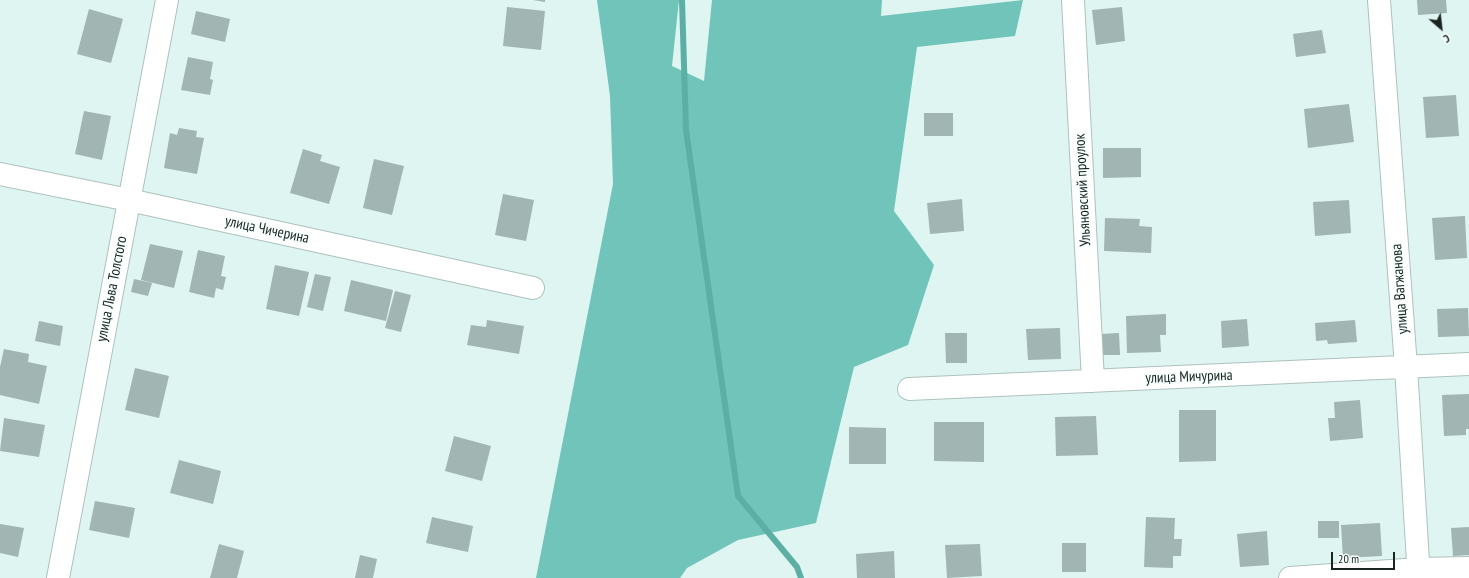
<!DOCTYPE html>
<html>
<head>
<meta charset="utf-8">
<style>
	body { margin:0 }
	#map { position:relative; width:1469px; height:578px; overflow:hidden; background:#dff5f1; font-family:"PT Sans Narrow",sans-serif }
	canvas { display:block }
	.north { position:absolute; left:1421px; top:8px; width:40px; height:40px; -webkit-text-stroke:3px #f6fffd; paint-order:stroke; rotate:152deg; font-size:11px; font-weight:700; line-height:16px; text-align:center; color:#1c2422 }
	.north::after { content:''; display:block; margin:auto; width:14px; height:18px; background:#1c2422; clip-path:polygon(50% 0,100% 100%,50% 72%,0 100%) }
	.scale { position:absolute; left:1331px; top:552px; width:64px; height:18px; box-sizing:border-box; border:2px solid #1c2422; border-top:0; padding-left:5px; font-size:12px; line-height:14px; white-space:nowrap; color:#1c2422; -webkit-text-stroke:3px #f6fffd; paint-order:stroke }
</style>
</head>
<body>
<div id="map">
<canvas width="1469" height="578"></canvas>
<div class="north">С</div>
<div class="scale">20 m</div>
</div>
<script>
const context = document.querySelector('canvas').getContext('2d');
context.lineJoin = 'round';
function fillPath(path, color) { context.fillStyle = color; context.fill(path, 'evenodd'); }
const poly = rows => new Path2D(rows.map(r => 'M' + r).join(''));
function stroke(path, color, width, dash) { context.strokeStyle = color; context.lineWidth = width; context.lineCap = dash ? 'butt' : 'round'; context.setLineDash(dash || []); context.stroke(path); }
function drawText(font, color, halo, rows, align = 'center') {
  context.font = font + ' "PT Sans Narrow",sans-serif'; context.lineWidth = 3; context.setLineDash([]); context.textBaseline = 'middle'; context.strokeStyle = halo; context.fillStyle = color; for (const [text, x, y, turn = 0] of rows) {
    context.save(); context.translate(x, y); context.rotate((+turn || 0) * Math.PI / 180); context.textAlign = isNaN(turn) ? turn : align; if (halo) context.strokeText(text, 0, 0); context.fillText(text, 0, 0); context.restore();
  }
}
const forest = poly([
	[597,0,679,0,672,66,704,81,712,0,882,0,881,16,1023,0,1015,36,917,47,894,211,934,265,908,345,854,367,816,523,738,540,687,568,680,578,536,578,613,184,610,96]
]);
const stream = poly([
	[682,0,686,130,738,496,797,567,801,578]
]);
const building = poly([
	[533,0,545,0,545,2],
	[1417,0,1446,0,1447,13,1418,15],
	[507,7,545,11,541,50,503,46],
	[1122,7,1125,41,1096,45,1092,10],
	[89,9,123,19,111,63,77,54],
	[196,11,230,19,225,42,191,34],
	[1322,30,1326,53,1296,57,1293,34],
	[188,57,213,62,210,79,213,80,210,95,181,90],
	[1456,95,1459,136,1426,138,1423,97],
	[1349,104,1354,142,1308,148,1304,109],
	[84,111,111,116,102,160,75,154],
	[924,113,953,113,953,136,924,136],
	[179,128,197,131,196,137,204,138,197,174,164,168,170,133,177,135],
	[1103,148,1141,148,1141,177,1103,178],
	[303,149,322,155,320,161,340,167,329,204,290,193],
	[374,159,404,166,392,215,363,208],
	[503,194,534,200,526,241,495,235],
	[962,199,964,231,930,234,927,203],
	[1349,200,1351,233,1315,236,1313,202],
	[1465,216,1467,258,1435,260,1432,218],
	[1105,218,1140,219,1139,226,1152,227,1151,253,1104,251],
	[150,244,183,251,174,288,141,280],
	[198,250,225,256,221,276,226,277,223,290,216,288,214,298,189,292],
	[275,265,309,272,299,316,266,309],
	[315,274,331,277,323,311,307,307],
	[134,279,152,283,148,296,131,292],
	[351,280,393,290,386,321,344,311],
	[395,291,411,295,401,332,385,328],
	[1468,308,1469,336,1438,337,1437,309],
	[1166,314,1166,335,1160,335,1161,352,1127,353,1126,316],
	[1247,319,1249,346,1222,348,1221,321],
	[487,320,524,326,519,354,467,345,471,325,486,327],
	[1355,320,1357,342,1328,344,1327,340,1316,341,1315,323],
	[39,321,63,326,60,346,35,341],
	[1060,328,1061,359,1028,360,1026,329],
	[945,333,967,333,967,363,946,363],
	[1119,333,1120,355,1100,355,1100,334],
	[4,349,29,354,28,362,47,366,39,404,0,395,0,367],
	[135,368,169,376,159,418,125,410],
	[1469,394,1469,429,1466,429,1466,435,1444,436,1442,395],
	[1360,400,1363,438,1330,441,1328,418,1335,418,1334,402],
	[1179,410,1216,410,1216,461,1179,462],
	[1096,416,1098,455,1056,456,1055,417],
	[4,418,45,425,39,457,0,451],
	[934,422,984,422,984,462,934,461],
	[849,427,886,428,886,464,849,464],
	[454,436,491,446,482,481,445,471],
	[179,460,221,471,213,504,170,493],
	[95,501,135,508,129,538,89,530],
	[432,517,473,526,468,552,426,543],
	[1146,517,1175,518,1174,539,1182,539,1181,556,1173,556,1173,568,1144,567],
	[1318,521,1339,521,1339,538,1318,538],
	[1380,523,1382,556,1343,558,1341,525],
	[0,524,24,528,18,557,0,553],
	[1469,527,1469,555,1453,556,1451,528],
	[1267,531,1269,565,1240,567,1237,534],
	[1062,543,1086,543,1086,572,1062,572],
	[219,544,244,551,237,578,210,578],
	[980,544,982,576,947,578,945,545],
	[894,551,895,578,857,578,856,554],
	[360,555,377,559,373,578,355,578]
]);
const minor = poly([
	[1073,0,1093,381],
	[1379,0,1406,367,1419,578],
	[0,174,129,200,533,288],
	[909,389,1469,364],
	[58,578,167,0],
	[1290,578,1419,569,1469,568]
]);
const streetNames = [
	["Ульяновский проулок",1083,190,-93],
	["улица Чичерина",267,230,12],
	["улица Льва Толстого",112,289,-79],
	["улица Вагжанова",1400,289,-94],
	["улица Мичурина",1189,377,-2]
];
fillPath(forest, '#71c4ba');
stroke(stream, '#5bafa4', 6);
fillPath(building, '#a1b5b2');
stroke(minor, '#adc2be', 24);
stroke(minor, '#fff', 22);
drawText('15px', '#1c2422', '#f6fffd', streetNames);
</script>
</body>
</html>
